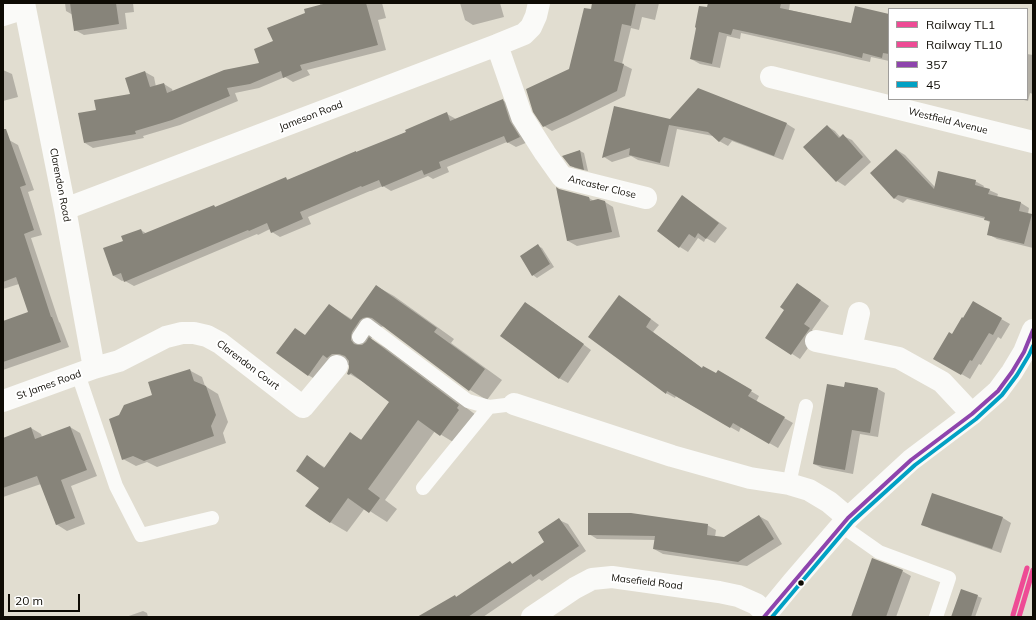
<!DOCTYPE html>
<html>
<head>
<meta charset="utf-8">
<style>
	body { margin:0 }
	#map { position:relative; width:1036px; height:620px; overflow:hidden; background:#e1ddd0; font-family:Mulish,sans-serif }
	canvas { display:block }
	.frame { position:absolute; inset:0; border:4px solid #0e0b04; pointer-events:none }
	.legend { position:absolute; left:888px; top:8px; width:140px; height:92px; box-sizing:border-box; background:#fff; border:1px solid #9f9d9b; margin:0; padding:5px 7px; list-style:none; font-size:12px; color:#0e0b04 }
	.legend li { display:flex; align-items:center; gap:8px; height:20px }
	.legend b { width:20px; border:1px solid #9f9d9b }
	.scale { position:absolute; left:8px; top:594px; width:72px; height:18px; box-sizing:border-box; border:2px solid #0e0b04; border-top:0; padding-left:5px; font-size:12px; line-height:14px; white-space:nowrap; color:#0e0b04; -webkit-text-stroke:3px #fff; paint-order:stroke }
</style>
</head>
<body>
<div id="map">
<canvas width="1036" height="620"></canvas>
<div class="frame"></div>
<ul class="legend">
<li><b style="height:5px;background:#ee4b95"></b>Railway TL1</li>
<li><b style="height:5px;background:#ee4b95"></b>Railway TL10</li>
<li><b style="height:5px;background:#8e44ad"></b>357</li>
<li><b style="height:5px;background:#01a1c4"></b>45</li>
</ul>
<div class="scale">20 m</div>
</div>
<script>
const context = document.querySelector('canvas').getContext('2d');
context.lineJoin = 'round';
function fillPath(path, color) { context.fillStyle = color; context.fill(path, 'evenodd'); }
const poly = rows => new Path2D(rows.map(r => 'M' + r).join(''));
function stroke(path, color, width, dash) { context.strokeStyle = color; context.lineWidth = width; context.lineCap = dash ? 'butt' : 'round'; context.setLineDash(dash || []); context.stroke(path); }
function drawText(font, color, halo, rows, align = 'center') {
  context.font = font + ' Mulish,sans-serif'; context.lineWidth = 4; context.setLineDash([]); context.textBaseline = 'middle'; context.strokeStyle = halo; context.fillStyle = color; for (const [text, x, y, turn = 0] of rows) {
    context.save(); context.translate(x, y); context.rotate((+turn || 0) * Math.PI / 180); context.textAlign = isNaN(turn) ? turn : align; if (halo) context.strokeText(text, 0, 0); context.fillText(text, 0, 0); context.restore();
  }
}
const shadow = poly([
	[65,3,133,3,134,12,125,13,127,29,84,35,75,30,73,15,66,11],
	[320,3,382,3,386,18,378,20,386,50,307,70,310,75,293,82,285,77,259,88,235,93,238,101,180,125,143,136,144,138,93,148,85,143,97,111,131,94,145,72,154,77,156,87,164,84,172,89,173,92,260,64,274,42,306,14,320,6],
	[460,3,500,3,504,17,473,25,465,20],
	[593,3,659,3,655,20,642,17,639,30,631,28,622,64,632,69,625,96,576,120,552,131,544,126,570,69,591,11],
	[709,3,790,3,789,10,852,24,889,15,889,61,871,57,870,62,741,33,740,39,727,36,720,68,700,64,691,59],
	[1027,54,1033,55,1033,94,1030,93,1028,101,1020,99,1027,99],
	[3,70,12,74,18,97,3,101],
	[698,90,787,124,795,129,783,160,732,141,728,146,719,141,713,136,677,129,669,167,638,160,631,156,612,162,604,157,670,120],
	[502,100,511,105,528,142,516,147,507,142,447,167,449,172,433,179,428,176,391,191,383,186,371,191,370,191,308,217,311,224,280,237,272,232,270,229,258,235,257,234,134,286,125,281,125,280,122,281,114,276,124,242,141,230,147,234,214,206,217,208,286,178,288,180,356,152,357,153,407,132,447,114,456,119],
	[827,126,835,131,841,138,843,136,852,140,871,162,845,186,837,181],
	[9,140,18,145,34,190,28,192,42,235,31,238,59,322,60,323,69,347,3,370,3,322,29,313,19,284,3,289,3,142],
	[897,150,905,155,935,187,975,181,984,186,983,188,989,190,998,194,997,197,1021,203,1029,208,1028,214,1033,215,1033,248,997,239,988,234,991,223,986,220,986,219,907,199,903,203,894,198],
	[580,151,584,153,588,171,575,168,570,165],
	[557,189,589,198,594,201,605,202,613,207,620,237,577,246,568,241],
	[683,197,691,202,727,228,715,243,706,238,704,242,698,238,688,252,680,247],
	[538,246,542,248,554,267,537,278,533,275],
	[376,286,394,296,454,339,451,343,502,380,487,400,470,390,384,326,381,327,377,330,371,339,386,348,476,415,458,445,435,431,385,500,397,509,387,522,365,508,347,532,330,522,320,487,307,457,326,468,351,434,362,440,391,401,367,384,348,373,350,364,325,385,308,375,306,336,329,305,353,320],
	[805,289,829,306,812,330,818,334,800,359,766,337],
	[620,297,628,302,659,325,653,332,703,369,717,375,719,372,759,396,756,402,793,423,778,448,741,427,739,432,676,396,675,398,666,393],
	[525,303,534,308,591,350,568,383,559,378],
	[973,303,1010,324,1001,339,998,337,981,365,979,364,970,379,934,358,952,335],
	[189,370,202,377,205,386,218,394,228,422,223,433,226,443,157,467,147,462,136,466,123,459,120,416,153,396],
	[845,388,878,389,885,393,878,437,860,434,853,474,822,468,814,464],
	[70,427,80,433,97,476,71,486,85,524,67,531,56,524,41,484,3,497,3,439,31,428,41,434,42,437],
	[759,516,768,521,782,544,747,566,663,554,654,549,656,540,597,539,589,534,707,525,716,530,715,537,724,538],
	[1003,518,1011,523,1001,553,931,529,923,524],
	[559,520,568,524,586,551,542,581,539,579,483,617,419,617,455,596,457,598,510,562,513,564,546,542],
	[902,571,911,576,896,617,852,617],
	[962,590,982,598,975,617,952,617],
	[143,611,147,613,148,617,126,617]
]);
const building = poly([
	[70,3,116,3,119,24,74,31],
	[327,3,366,3,378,45,300,65,302,70,283,78,281,71,250,84,227,88,230,96,172,120,135,131,136,134,84,143,78,113,96,110,94,100,130,94,125,78,145,71,150,87,164,83,167,93,224,70,259,63,254,49,273,41,267,28,305,13,304,9],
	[592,3,636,3,631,26,622,24,614,61,624,64,617,91,567,116,543,127,533,112,526,89,569,69,584,8,591,9],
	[708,3,781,3,780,8,851,23,855,6,889,14,889,54,883,53,882,58,863,53,862,58,835,51,733,29,731,35,719,32,712,64,690,59,696,28,695,27,699,6,707,7],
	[698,88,787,123,774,156,724,137,719,142,708,132,669,125,660,163,629,155,630,148,602,158,614,106,670,119],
	[503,99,510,121,520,137,507,143,504,136,439,162,441,168,424,175,422,170,382,187,379,180,362,187,361,186,300,212,303,219,271,233,267,223,249,231,248,230,124,282,121,273,113,276,103,248,123,241,121,236,141,229,143,234,214,205,215,207,286,177,287,180,356,151,356,152,406,132,405,130,447,112,450,121],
	[827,125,839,138,843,134,863,157,836,182,803,147],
	[3,129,6,129,26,185,20,187,34,230,24,234,51,317,52,317,61,342,3,362,3,321,28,312,16,277,3,282],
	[896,149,934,189,938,171,976,180,975,185,990,189,988,194,1021,202,1019,211,1032,214,1024,244,987,235,990,221,984,220,985,217,898,195,894,199,870,173],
	[580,150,584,170,570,166,562,156],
	[556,187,559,189,589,197,590,201,598,199,605,201,612,232,567,241],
	[682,195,719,223,706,239,698,233,695,238,689,234,679,248,657,231],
	[538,244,550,264,532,276,520,256],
	[797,283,821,300,804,324,810,328,791,355,765,338,784,310,780,307],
	[376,285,437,328,434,332,485,369,469,391,372,318,367,317,363,318,360,320,352,332,351,336,351,340,354,344,358,345,362,345,366,342,369,337,459,405,457,408,459,410,440,436,418,420,368,489,380,498,369,513,348,498,330,523,305,506,319,488,296,471,307,455,324,468,350,432,361,440,389,402,351,373,349,375,347,374,349,368,349,361,345,356,339,354,332,354,327,358,323,355,308,376,276,353,295,328,305,335,329,304,351,320],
	[619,295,651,319,646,327,702,368,703,366,716,373,718,370,752,390,748,396,785,417,769,444,733,423,730,428,667,391,666,394,588,337],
	[973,301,1002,318,993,335,989,333,972,361,970,360,961,375,933,359,949,332,952,334,962,317,963,318],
	[525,302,584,344,559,379,500,336],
	[190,369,194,381,206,386,216,415,211,426,214,436,144,461,133,456,122,460,109,419,119,415,124,405,152,395,148,382],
	[845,382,878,388,870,433,852,430,845,470,813,464,827,384,844,387],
	[70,426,87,470,61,480,75,518,56,525,37,476,3,488,3,438,31,427,35,439],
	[932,493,1003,517,992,549,921,525],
	[588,513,631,513,708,524,707,535,724,537,759,515,774,539,738,562,653,549,655,536,588,535],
	[559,518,579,546,533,577,531,574,468,617,417,617,455,595,456,597,510,561,512,564,544,542,538,532],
	[872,558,903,570,897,586,886,617,851,617],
	[961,589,978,595,971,617,951,617]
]);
const lane = poly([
	[359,337,367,325,468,401,489,407,514,404],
	[78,374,116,486,141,535,212,518],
	[789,484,806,406],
	[423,488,489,407],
	[842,526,879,552,949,578,936,617]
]);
const street = poly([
	[24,3,65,209,94,368],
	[3,15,25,8],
	[497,45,522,117,545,153,562,177,646,198],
	[771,77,1033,142],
	[65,209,497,45,524,34,531,27,536,16,539,3],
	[859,313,851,348,899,358,942,382,972,414],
	[816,341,851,348],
	[3,401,94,368,119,361,166,337,182,333,194,333,207,336,220,343,303,407,337,366],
	[514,404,672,456,750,478,789,484,809,490,829,502,848,518],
	[532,617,575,588,592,579,612,577,719,592,738,596,756,604,767,614]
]);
const secondary = poly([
	[764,617,792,583,848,518,911,460,972,414,998,391,1012,372,1024,352,1033,330]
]);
const bus1 = poly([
	[764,617,848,518,911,460,972,414,998,391,1012,372,1024,352,1033,330]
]);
const bus2 = poly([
	[772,617,852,522,915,465,976,419,1002,395,1017,375,1029,355,1033,346]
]);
const rail1 = poly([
	[1019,617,1033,570]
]);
const rail2 = poly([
	[1013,615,1027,568]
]);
const markers = [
	[801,583,3.5,"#0e0b04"]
];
const streetNames = [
	["Jameson Road",311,116,-21],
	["Westfield Avenue",948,121,14],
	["Clarendon Road",60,185,79],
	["Ancaster Close",602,187,14],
	["Clarendon Court",248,365,37],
	["St James Road",49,385,-20],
	["Masefield Road",647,582,7]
];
fillPath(shadow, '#0003');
fillPath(building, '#87847a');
stroke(lane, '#fafaf8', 14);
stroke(street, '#fafaf8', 22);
stroke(secondary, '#fafaf8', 22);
stroke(bus1, '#8e44ad', 4);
stroke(bus2, '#01a1c4', 4);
stroke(rail1, '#ee4b95', 5);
stroke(rail2, '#ee4b95', 5);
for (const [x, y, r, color] of markers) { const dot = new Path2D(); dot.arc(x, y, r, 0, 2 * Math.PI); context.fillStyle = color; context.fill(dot); stroke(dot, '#fff', 1.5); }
drawText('10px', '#0e0b04', '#fff', streetNames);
</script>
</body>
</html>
